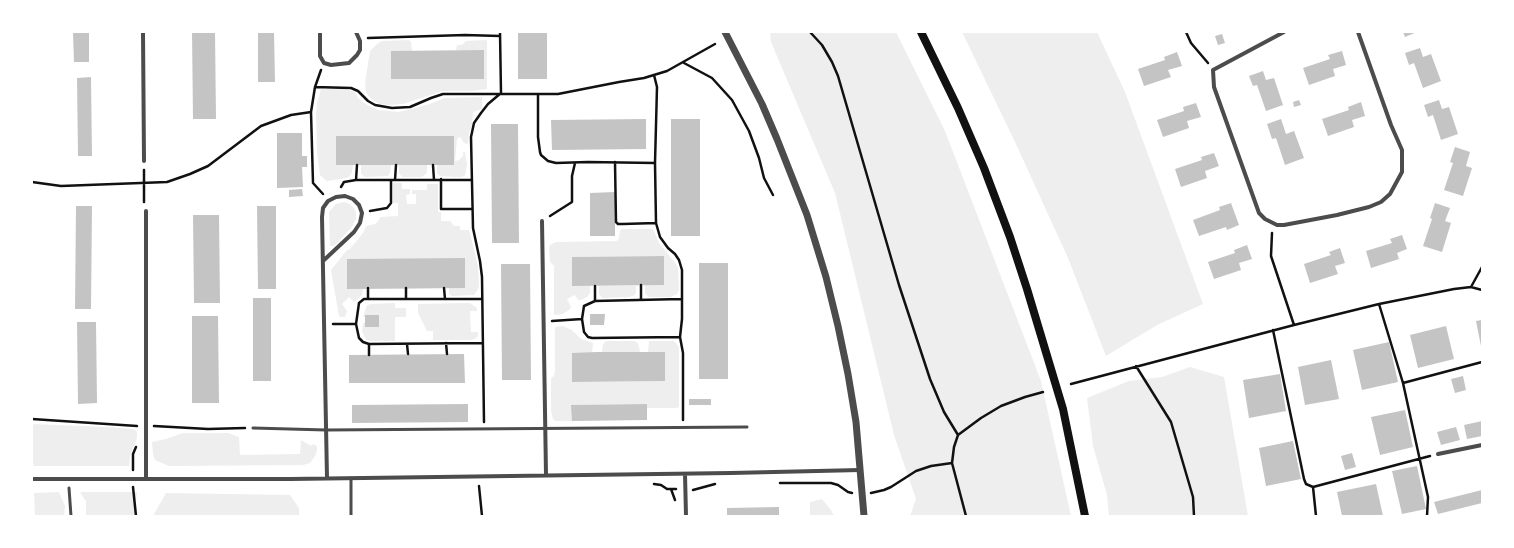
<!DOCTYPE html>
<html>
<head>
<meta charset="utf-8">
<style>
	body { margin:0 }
	#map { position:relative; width:1514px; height:548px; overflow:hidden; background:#fff; font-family:Inter,sans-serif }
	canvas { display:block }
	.frame { position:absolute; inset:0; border:33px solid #fff; pointer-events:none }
</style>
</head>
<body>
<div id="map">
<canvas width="1514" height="548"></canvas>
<div class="frame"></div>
</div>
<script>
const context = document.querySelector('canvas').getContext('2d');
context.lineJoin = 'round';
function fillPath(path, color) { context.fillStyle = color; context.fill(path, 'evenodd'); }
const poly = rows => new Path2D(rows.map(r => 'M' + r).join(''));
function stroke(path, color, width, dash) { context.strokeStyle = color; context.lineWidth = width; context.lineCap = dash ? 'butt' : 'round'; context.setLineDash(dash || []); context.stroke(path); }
const green = poly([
	[770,32,896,32,945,131,1041,381,1071,516,910,516,916,499,894,435,835,193,771,42],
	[962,32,1097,32,1125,92,1203,304,1157,325,1106,356,1068,258,1015,142],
	[409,40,411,42,412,51,391,51,391,79,484,79,484,50,456,50,457,45,462,45,466,41,487,40,487,89,471,91,443,91,403,104,389,105,379,104,371,99,366,92,365,83,370,51,377,44,382,41],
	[341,88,355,92,358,98,367,105,378,110,399,112,430,104,445,98,482,97,482,109,473,112,472,125,469,133,468,144,464,143,461,138,459,137,457,139,455,161,459,160,463,156,463,152,465,152,467,164,465,175,462,177,454,177,440,176,437,173,437,165,454,165,454,137,336,136,336,165,353,165,352,172,350,176,347,178,327,181,320,175,317,153,316,114,317,103,321,89],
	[361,165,391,165,390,173,388,176,365,177,361,174],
	[399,165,427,165,427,173,422,177,402,177,399,173],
	[393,183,402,183,402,189,410,189,410,194,406,195,407,204,416,204,416,194,412,194,412,190,427,190,427,184,438,184,438,212,441,212,441,221,450,221,454,226,460,226,460,230,469,230,478,266,479,286,477,291,474,295,452,296,449,294,449,288,363,289,362,295,354,302,349,297,342,304,347,311,345,317,341,317,339,316,331,270,347,250,349,250,363,233,366,226,375,224,379,220,380,217,398,216,398,203,393,203],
	[344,202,350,204,353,207,356,212,356,219,351,228,334,246,330,246,329,212,336,204],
	[623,229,652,229,654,231,659,243,676,264,678,268,679,290,677,294,671,297,648,297,645,293,645,285,664,285,664,256,572,257,572,286,590,286,590,293,587,297,581,300,578,300,575,295,567,299,571,307,570,309,563,314,554,315,554,266,550,262,549,248,550,245,556,242,617,241,619,238,620,230],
	[599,286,636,286,636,292,635,295,629,297,602,298,599,294],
	[395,303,395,308,406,308,406,317,395,317,395,341,370,341,366,340,362,331,363,323,365,323,365,327,379,327,379,315,365,315,365,317,363,317,367,305,372,304],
	[470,303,477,308,477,311,470,311,471,332,478,332,478,336,475,339,471,340,433,340,433,331,427,331,418,313,418,304],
	[563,326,572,330,581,339,593,343,592,353,572,353,572,382,665,381,648,352,649,341,674,341,679,347,679,407,676,408,647,408,646,404,572,405,572,421,555,421,553,419,551,411,551,378,554,376,555,371,555,327],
	[606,341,634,341,638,343,640,352,602,352,603,344],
	[1190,367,1224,377,1248,516,1109,516,1107,495,1093,446,1087,398,1129,381,1162,377],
	[32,424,107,427,134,429,137,432,137,438,130,456,129,466,34,466,32,460],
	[183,433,228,433,239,437,240,455,300,454,301,440,311,446,313,444,317,446,317,450,315,456,310,463,303,465,169,466,155,460,153,454,152,442,166,439],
	[59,492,65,506,64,516,35,516,34,493],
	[82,492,137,492,134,516,86,516,86,501,80,493],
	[166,493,290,495,299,508,299,516,153,516],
	[822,499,831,510,834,516,810,516,810,502]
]);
const building = poly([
	[73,32,89,32,89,62,74,62],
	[192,32,215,32,216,119,193,119],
	[258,32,274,32,275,82,258,82],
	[518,32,547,32,547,79,518,79],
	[1403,32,1417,32,1405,37],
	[1222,34,1225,43,1218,45,1215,36],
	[1420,48,1423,57,1431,54,1441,81,1423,88,1414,63,1409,65,1405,53],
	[484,50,484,79,391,79,391,51],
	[1342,51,1346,65,1333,69,1335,76,1309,85,1303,68,1330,59,1328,55],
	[1177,52,1182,66,1168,70,1171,77,1144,86,1138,69,1165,60,1164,57],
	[1263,71,1266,80,1274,78,1283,105,1266,111,1257,85,1253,86,1249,76],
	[91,77,92,156,78,156,77,78],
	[1299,100,1301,105,1294,107,1293,102],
	[1439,100,1442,109,1449,107,1458,134,1441,140,1433,115,1428,117,1424,105],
	[1361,102,1365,116,1352,120,1354,127,1328,136,1322,119,1349,110,1348,107],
	[1196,103,1201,117,1187,121,1189,128,1163,137,1157,120,1184,111,1183,107],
	[646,119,646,149,552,150,551,120],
	[671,119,700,119,700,236,671,236],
	[1281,119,1286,134,1294,131,1304,158,1285,165,1276,138,1272,139,1267,124],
	[491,124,518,124,519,243,492,243],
	[277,133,302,133,302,156,307,156,307,167,302,167,303,187,277,188],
	[336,136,454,136,454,165,336,165],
	[1455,147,1470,152,1466,166,1472,168,1463,196,1444,190,1453,163,1450,162],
	[1214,153,1219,166,1205,171,1207,178,1181,187,1175,169,1202,160,1201,157],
	[302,189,303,196,289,197,289,190],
	[615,192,615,236,590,236,590,193],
	[1231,203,1239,225,1227,230,1226,227,1199,236,1193,220,1220,210,1219,207],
	[1435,203,1450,208,1445,221,1451,223,1442,252,1423,246,1432,219,1430,218],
	[76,206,92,206,91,309,75,309],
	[257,206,276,206,276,289,258,289],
	[193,215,219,215,220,303,194,303],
	[1402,235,1407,249,1397,253,1399,259,1371,268,1366,251,1392,243,1390,239],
	[1247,245,1252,259,1239,263,1241,270,1214,279,1208,262,1235,253,1234,250],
	[1340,248,1345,263,1335,266,1338,274,1310,283,1304,264,1331,255,1329,252],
	[664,256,664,285,572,286,572,257],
	[465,258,465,288,347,289,347,259],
	[699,263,728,263,728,379,699,379],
	[501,264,530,264,531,380,502,380],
	[253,298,271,298,271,381,253,381],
	[590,314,605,314,604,325,590,325],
	[365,315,379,315,379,327,365,327],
	[192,316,218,316,219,403,192,403],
	[1482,320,1482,346,1481,346,1476,321],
	[77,322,96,322,97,403,78,404],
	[1446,326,1454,359,1418,368,1410,335],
	[1389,342,1398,382,1362,390,1353,350],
	[597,352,665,352,665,381,572,382,572,353],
	[464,354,465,383,349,383,349,355],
	[1331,360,1339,399,1305,405,1298,367],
	[1280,374,1286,411,1249,418,1243,380],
	[1463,376,1466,390,1455,393,1451,379],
	[689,399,711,399,711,405,689,405],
	[468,404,468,422,352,423,352,405],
	[647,404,647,420,572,421,571,405],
	[1405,410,1413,447,1380,455,1371,417],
	[1482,421,1482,436,1467,439,1464,425],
	[1456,427,1460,440,1441,445,1437,432],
	[1293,441,1301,479,1266,486,1259,448],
	[1352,453,1356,467,1345,470,1341,456],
	[1417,466,1426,509,1402,514,1392,471],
	[1376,484,1383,516,1342,516,1337,492],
	[1482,490,1482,503,1438,514,1434,502],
	[779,507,779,516,727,516,727,508]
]);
const path = poly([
	[810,32,822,45,832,62,838,76,899,285,930,379,944,412,958,435],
	[1186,32,1191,43,1208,63],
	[368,38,465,35,500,36],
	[684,63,712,78,732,100,749,131,759,158,764,178,773,195],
	[321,70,315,87,311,112,313,183,323,194],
	[654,75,657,87,655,163,656,223,660,237,668,248,675,254,679,260,682,270,682,319,680,337,683,353,683,420],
	[315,87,351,88,358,91,368,101,375,105,392,108,410,107,431,98,443,94,558,94,619,82,644,78,667,71,715,44],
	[538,95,538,137,540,152,541,155,548,161,556,163,588,162,655,163],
	[615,162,616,222,618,224,623,224,656,223],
	[433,165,434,180],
	[144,170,144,202],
	[441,179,441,209,472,209],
	[356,180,357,165],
	[395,180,396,165],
	[32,182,61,186,167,182,190,174,208,166,261,126,291,115,311,112],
	[341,187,344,182,356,180,472,180],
	[370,211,387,208,391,203,391,180],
	[550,216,572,202,572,176,575,163],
	[1272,233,1271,256,1294,325],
	[641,285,641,300],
	[595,286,595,301],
	[1471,287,1482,267],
	[406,288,406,299],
	[444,288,445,299],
	[368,299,368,288],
	[482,299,364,299,359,303,356,324,359,338,363,342,369,344,482,343],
	[1379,304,1403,383,1428,497,1427,516],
	[552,321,582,319],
	[333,324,356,324],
	[1273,330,1304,479,1306,484,1313,487,1430,456],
	[680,337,592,338,588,337,584,332,582,319,584,306,595,301,681,299],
	[446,343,447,354],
	[369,344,369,355],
	[407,344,408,354],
	[1136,366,1171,422,1193,497,1194,516],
	[1403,383,1482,362],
	[1071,384,1294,325,1379,304,1454,289,1471,287,1482,290],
	[32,419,137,426],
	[484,422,482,277,480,261,473,228,471,137,474,123,481,113,488,104,501,93,500,32],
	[154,426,208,429,245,428],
	[133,470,133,454,136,447],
	[780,483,831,483,838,485,848,492,852,493],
	[654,484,661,485,667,489,676,489],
	[479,486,482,516],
	[133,487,136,516],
	[1313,487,1316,516],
	[671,489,675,500],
	[693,490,715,484],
	[871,493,884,490,891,487,916,471,931,466,952,463],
	[966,516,952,463,954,447,958,435,981,418,1001,406,1025,397,1043,392]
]);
const service = poly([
	[253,428,326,430,747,427],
	[69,488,71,516],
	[351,516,351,478]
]);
const minor = poly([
	[143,32,144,161],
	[320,32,320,56,324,63,331,65,349,63,357,55,360,50,360,41,356,32],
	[1284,32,1213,70,1214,87,1259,213,1265,219,1277,225,1284,225,1337,215,1369,207,1381,202,1390,194,1402,172,1402,150,1391,125,1358,32],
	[146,211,146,479],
	[542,221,546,475],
	[323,261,354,232,360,223,362,213,359,205,353,199,345,196,336,197,328,201,323,208,322,217,327,478],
	[1438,454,1482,445],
	[685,474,686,516],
	[32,479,290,479,731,473,860,470]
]);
const tertiary = poly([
	[725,32,762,104,777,139,807,215,826,277,838,326,848,374,856,422,864,516]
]);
const secondary = poly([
	[921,32,958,108,984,168,1010,237,1027,289,1063,409,1085,516]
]);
fillPath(green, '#eee');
fillPath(building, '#c4c4c4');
stroke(path, '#111', 2.5);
stroke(service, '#4c4c4c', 3);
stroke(minor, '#4c4c4c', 4);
stroke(tertiary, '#4c4c4c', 7);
stroke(secondary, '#111', 8);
</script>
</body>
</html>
